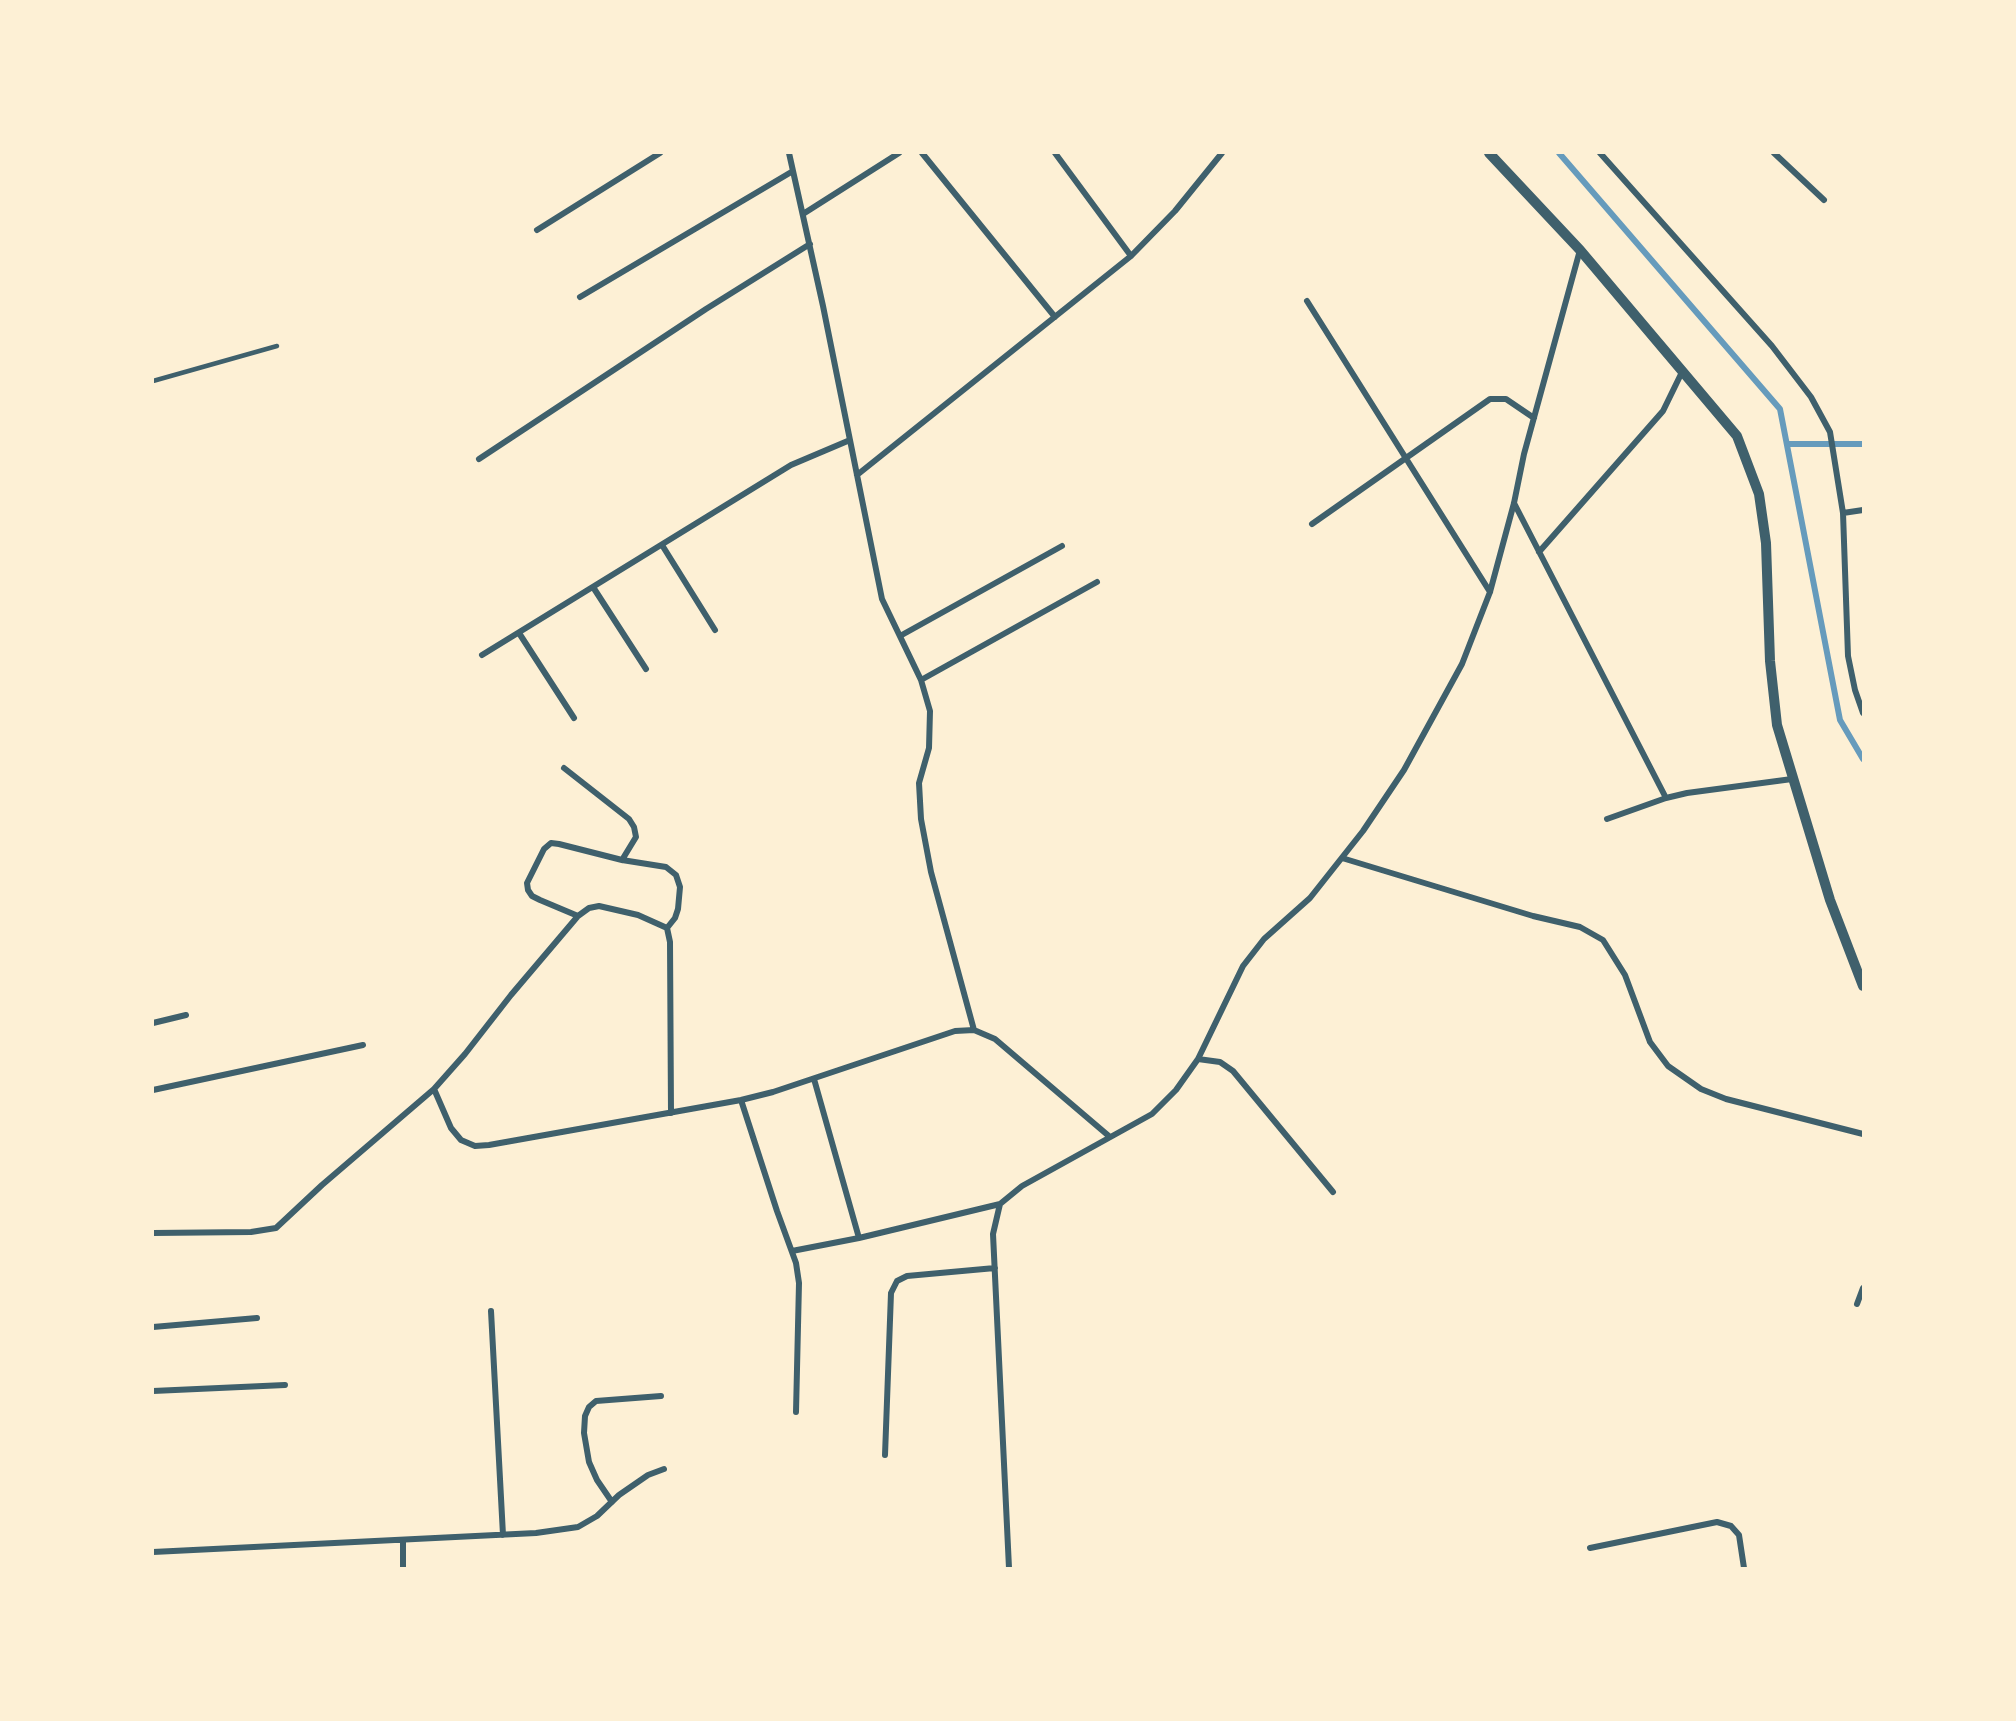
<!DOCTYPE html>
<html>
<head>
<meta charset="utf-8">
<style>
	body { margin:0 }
	#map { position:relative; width:2016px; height:1721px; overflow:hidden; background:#fdf0d5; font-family:"PT Sans",sans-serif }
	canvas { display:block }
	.frame { position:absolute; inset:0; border:154px solid #fdf0d5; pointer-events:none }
</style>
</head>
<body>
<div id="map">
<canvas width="2016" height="1721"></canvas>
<div class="frame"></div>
</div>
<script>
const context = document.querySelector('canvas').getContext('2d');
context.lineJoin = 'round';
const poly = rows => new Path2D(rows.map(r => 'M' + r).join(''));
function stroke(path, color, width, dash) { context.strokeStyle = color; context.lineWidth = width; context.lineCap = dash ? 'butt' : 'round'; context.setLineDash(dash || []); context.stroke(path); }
const stream = poly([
	[1559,153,1780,409,1840,720,1863,759],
	[1787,444,1863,444]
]);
const service = poly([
	[153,381,277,346]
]);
const minor = poly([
	[789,153,823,306,882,599,921,680,930,711,929,748,919,783,921,819,931,872,974,1030],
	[922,153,1055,317],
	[1055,153,1131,256],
	[1600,153,1772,346,1811,397,1830,432,1843,513,1848,656,1855,690,1863,713],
	[1774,153,1824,200],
	[803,214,899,153],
	[537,230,660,153],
	[580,297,793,171],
	[1307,301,1490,592],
	[479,459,706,309,810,244],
	[857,475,1131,256,1175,211,1222,153],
	[1514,503,1666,798],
	[1843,513,1863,510],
	[1312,524,1490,399,1506,399,1534,418],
	[662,545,715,630],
	[1539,552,1663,411,1683,370],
	[593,587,646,669],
	[519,633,574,718],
	[900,636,1062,546],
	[482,655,791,465,850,440],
	[921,680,1097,582],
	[564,768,629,819,634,827,636,837,622,860],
	[1607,819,1666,798,1687,793,1792,779],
	[1342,858,1533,916,1580,927,1603,940,1625,975,1650,1042,1668,1066,1701,1089,1726,1099,1863,1134],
	[578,916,540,900,532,896,528,890,527,883,544,849,551,843,559,844,622,860,666,867,676,875,680,887,678,909,675,918,667,928],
	[153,1023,186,1015],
	[1198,1059,1220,1062,1233,1071,1333,1192],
	[814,1079,859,1238],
	[434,1089,451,1128,461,1140,475,1146,489,1145,741,1100,773,1092,955,1031,974,1030,995,1039,1110,1137],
	[153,1090,363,1045],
	[741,1100,777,1211,796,1263,799,1283,796,1412],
	[153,1233,251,1232,276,1228,322,1185,434,1089,465,1054,511,995,578,916,589,908,599,906,638,915,667,928,670,942,671,1113],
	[792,1251,859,1238,1000,1204],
	[1857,1304,1863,1288],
	[491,1311,503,1535],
	[153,1327,257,1318],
	[153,1391,285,1385],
	[885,1455,891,1293,897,1281,907,1276,995,1268],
	[612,1502,597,1480,589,1462,584,1433,585,1416,589,1407,596,1401,661,1396],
	[1590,1548,1717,1522,1731,1526,1739,1535,1744,1568],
	[153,1552,536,1533,578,1527,597,1516,619,1495,648,1475,664,1469],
	[403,1568,403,1540],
	[1009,1568,993,1234,1000,1204,1022,1186,1152,1114,1176,1090,1198,1059,1243,966,1264,939,1310,898,1363,831,1404,770,1462,664,1490,592,1514,503,1524,454,1580,250]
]);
const tertiary = poly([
	[1489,153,1580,250,1737,436,1759,494,1766,543,1770,661,1777,725,1830,900,1863,986]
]);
stroke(stream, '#669bbc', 6);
stroke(service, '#3f606c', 4.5);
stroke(minor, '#3f606c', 6);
stroke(tertiary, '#3f606c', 10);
</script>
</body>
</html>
